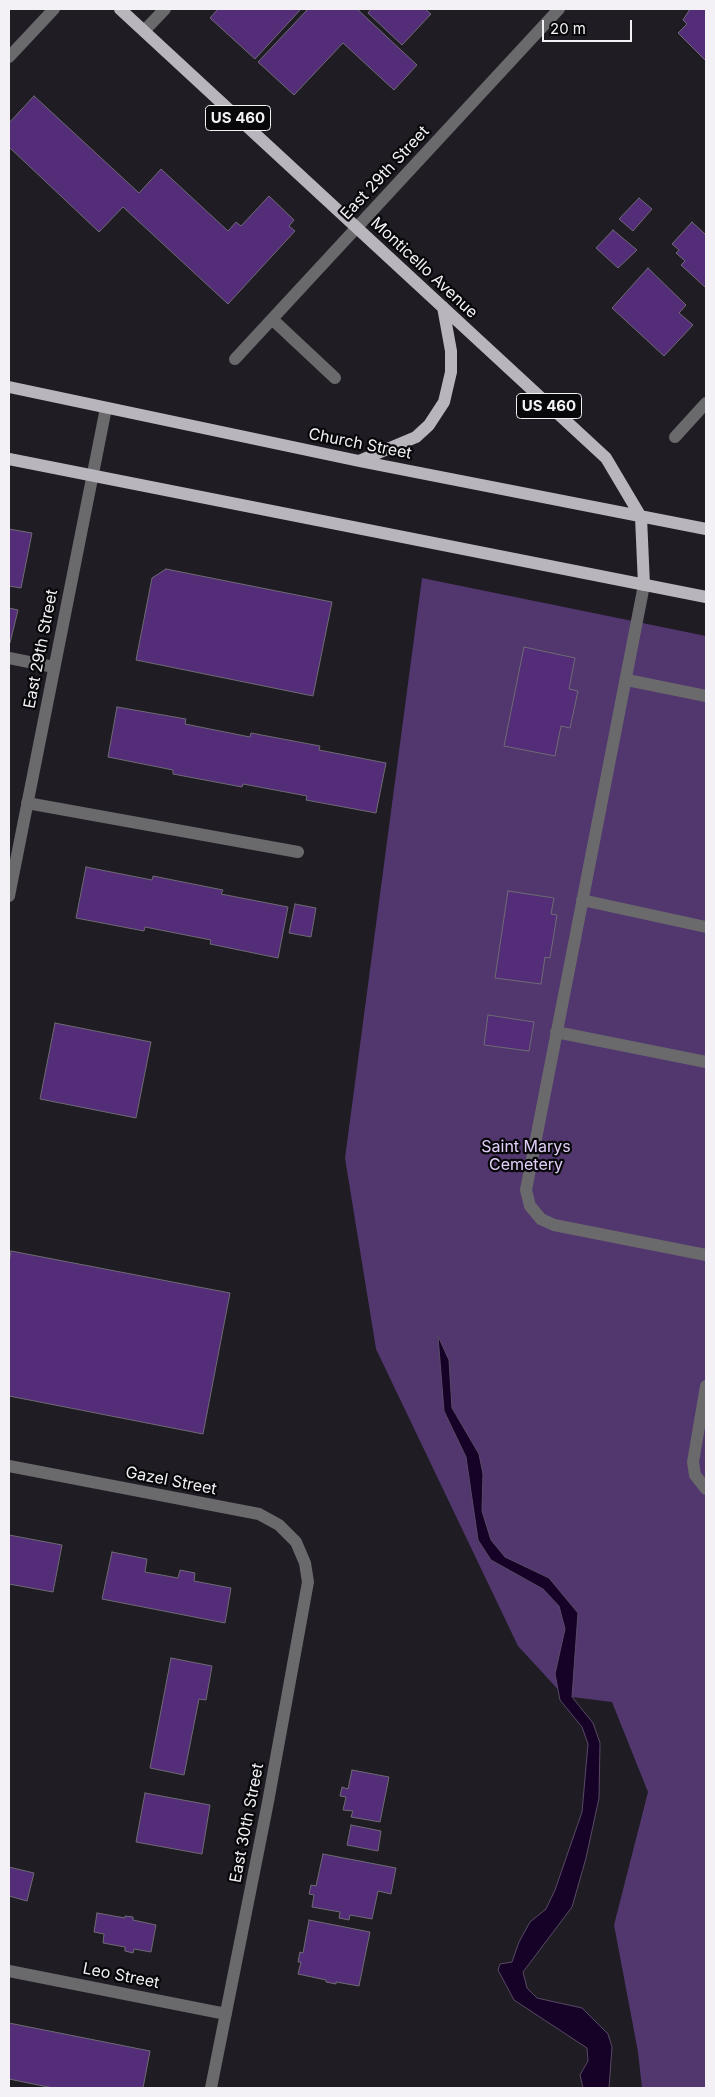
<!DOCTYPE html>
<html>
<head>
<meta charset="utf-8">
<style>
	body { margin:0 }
	#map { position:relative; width:715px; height:2097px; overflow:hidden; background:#1f1c23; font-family:Inter,sans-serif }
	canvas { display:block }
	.frame { position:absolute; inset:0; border:10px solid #f3f1f5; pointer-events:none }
	.scale { position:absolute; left:542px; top:20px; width:90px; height:22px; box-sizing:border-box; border:2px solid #f3f1f5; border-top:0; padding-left:6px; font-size:15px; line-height:18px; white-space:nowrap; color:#f3f1f5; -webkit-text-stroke:4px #08070a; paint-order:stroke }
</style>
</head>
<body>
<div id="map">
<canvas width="715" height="2097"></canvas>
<div class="frame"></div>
<div class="scale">20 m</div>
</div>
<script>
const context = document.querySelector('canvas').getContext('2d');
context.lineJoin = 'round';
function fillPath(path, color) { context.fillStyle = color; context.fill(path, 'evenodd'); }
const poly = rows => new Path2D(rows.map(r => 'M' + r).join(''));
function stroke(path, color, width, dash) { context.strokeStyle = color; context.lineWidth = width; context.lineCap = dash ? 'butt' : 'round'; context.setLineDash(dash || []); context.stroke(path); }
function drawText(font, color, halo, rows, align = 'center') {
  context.font = font + ' Inter,sans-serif'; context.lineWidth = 4.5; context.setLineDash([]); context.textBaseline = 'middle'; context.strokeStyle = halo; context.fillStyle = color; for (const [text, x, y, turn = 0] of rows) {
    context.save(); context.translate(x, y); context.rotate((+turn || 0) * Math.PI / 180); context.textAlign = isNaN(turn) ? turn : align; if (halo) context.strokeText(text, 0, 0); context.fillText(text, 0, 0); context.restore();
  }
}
const green = poly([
	[422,578,706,636,706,2088,642,2088,638,2052,614,1925,648,1792,612,1702,564,1696,518,1646,376,1349,345,1158]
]);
const water = poly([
	[438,1336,449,1360,452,1408,479,1454,483,1474,482,1511,491,1540,505,1557,549,1578,578,1613,572,1697,593,1723,600,1743,599,1798,586,1858,572,1907,523,1972,527,1988,537,1998,582,2008,608,2034,612,2047,609,2088,583,2088,580,2075,588,2061,587,2048,514,2000,498,1970,500,1964,512,1962,519,1942,530,1922,546,1909,555,1890,582,1812,588,1744,582,1727,560,1700,555,1674,565,1629,559,1606,543,1589,491,1560,478,1540,466,1457,444,1411,438,1336]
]);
const building = poly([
	[218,9,301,9,255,59,210,18,218,9],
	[308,9,357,9,417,65,394,90,343,43,294,95,258,62,308,9],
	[371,9,425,9,431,14,402,45,368,13,371,9],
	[690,9,706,9,706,61,678,33,687,24,683,20,690,9],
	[34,96,139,193,161,169,228,231,236,222,241,226,269,196,294,220,289,226,295,231,228,304,123,207,99,232,9,147,9,123,34,96],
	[639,198,652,209,633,231,619,219,639,198],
	[692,222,706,235,706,288,681,265,685,261,676,253,679,250,672,244,692,222],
	[613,230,637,250,618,268,596,248,613,230],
	[648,268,686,305,679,313,693,325,664,356,612,308,648,268],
	[9,529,32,533,21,588,9,586,9,529],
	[166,569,332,602,313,696,136,660,152,578,166,569],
	[9,608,18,610,10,643,9,643,9,608],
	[524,647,575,658,569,689,578,691,570,728,561,726,555,756,504,746,524,647],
	[117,707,186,719,185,724,250,737,251,733,320,746,319,750,386,763,376,813,306,800,307,796,243,784,242,787,173,774,173,770,108,757,117,707],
	[86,867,152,880,153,876,223,890,221,894,288,907,278,958,210,944,211,940,145,927,144,931,76,918,86,867],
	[508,891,554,898,551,914,557,915,550,958,545,957,541,984,495,978,508,891],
	[295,904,316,908,311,937,289,933,295,904],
	[488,1015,534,1022,529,1051,484,1045,488,1015],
	[55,1023,151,1042,136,1118,40,1099,55,1023],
	[11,1251,230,1293,203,1434,9,1396,9,1263,11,1251],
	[9,1535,62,1545,53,1592,9,1584,9,1535],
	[112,1552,147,1559,145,1572,178,1578,180,1570,195,1573,194,1581,231,1588,225,1623,102,1599,112,1552],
	[171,1658,212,1666,206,1700,199,1699,184,1775,150,1768,171,1658],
	[352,1770,389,1777,380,1822,351,1817,353,1811,343,1810,346,1797,340,1796,342,1787,348,1789,352,1770],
	[145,1793,210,1805,202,1854,136,1842,145,1793],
	[351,1825,381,1831,378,1851,347,1845,351,1825],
	[323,1854,396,1868,391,1894,378,1891,372,1919,350,1915,349,1920,339,1918,340,1912,312,1907,314,1895,309,1894,311,1885,316,1886,323,1854],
	[9,1867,34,1873,27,1901,9,1896,9,1867],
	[97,1913,125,1918,125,1916,133,1917,133,1920,156,1925,151,1952,134,1949,133,1953,125,1951,125,1947,103,1943,104,1934,94,1932,97,1913],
	[309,1920,370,1932,359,1986,336,1982,336,1984,326,1982,326,1980,298,1974,301,1962,298,1962,300,1952,303,1953,309,1920],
	[9,2023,150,2051,143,2088,53,2088,9,2079,9,2023]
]);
const minor = poly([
	[144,31,165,9],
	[9,57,54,9],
	[272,319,335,378],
	[235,359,559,9],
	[675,437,706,403],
	[644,585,526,1190,530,1206,541,1219,554,1225,706,1255],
	[9,658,54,667],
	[627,680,706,696],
	[27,803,298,852],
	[9,896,106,408],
	[582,900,706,927],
	[556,1032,706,1062],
	[706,1386,693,1462,695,1475,706,1489],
	[9,1466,259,1514,279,1525,296,1542,305,1563,308,1582,268,1802,211,2088],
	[9,1971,226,2014]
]);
const major = poly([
	[120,9,606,458,641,517,644,585],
	[9,387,359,461,706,529],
	[9,459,706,597],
	[359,461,416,437,429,425,444,402,451,372,451,351,443,307]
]);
const shields = [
	[238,118,65],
	[549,406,65]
];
const shieldNames = [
	["US 460",238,118],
	["US 460",549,406]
];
const streetNames = [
	["East 29th Street",385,173,-47],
	["Monticello Avenue",424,268,43],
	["Church Street",360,444,11],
	["East 29th Street",41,649,-79],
	["Gazel Street",171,1481,11],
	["East 30th Street",247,1823,-79],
	["Leo Street",121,1976,11]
];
const parkNames = [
	["Saint Marys",526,1147],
	["Cemetery",526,1165]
];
fillPath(green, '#51376e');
fillPath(water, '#160227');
stroke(water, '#584a65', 1);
fillPath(building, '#532d77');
stroke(building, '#6e6b73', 1);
stroke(minor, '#6a696c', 12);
stroke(major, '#b8b5bd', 12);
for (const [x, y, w] of shields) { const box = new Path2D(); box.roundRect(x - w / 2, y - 12.5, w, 25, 4); context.fillStyle = '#08070a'; context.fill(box); stroke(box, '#f3f1f5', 1); }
drawText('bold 15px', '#f3f1f5', null, shieldNames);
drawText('16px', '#f3f1f5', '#08070a', streetNames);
drawText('16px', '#e1cffa', '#08070a', parkNames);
</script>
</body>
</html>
